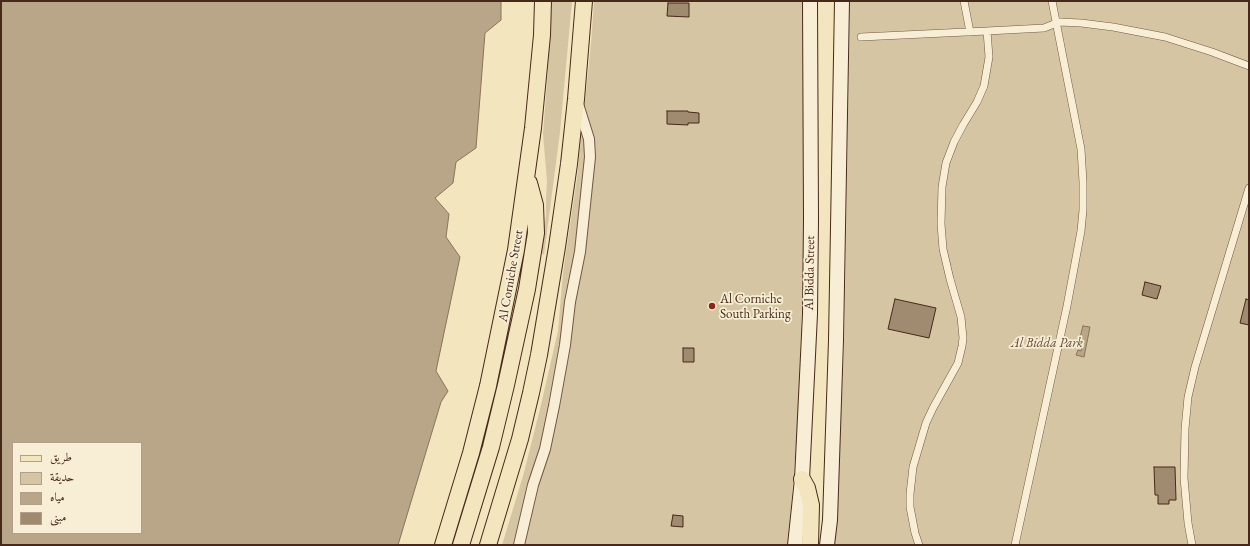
<!DOCTYPE html>
<html>
<head>
<meta charset="utf-8">
<style>
	body { margin:0 }
	#map { position:relative; width:1250px; height:546px; overflow:hidden; background:#f3e5be; font-family:"EB Garamond",Amiri,serif }
	canvas { display:block }
	.frame { position:absolute; inset:0; border:2px solid #47291b; pointer-events:none }
	.legend { position:absolute; left:12px; top:442px; width:130px; height:92px; box-sizing:border-box; background:#f7eed5; border:1px solid #b19f8b; margin:0; padding:5px 7px; list-style:none; font-size:12px; color:#47291b }
	.legend li { display:flex; align-items:center; gap:8px; height:20px }
	.legend b { width:20px; border:1px solid #b19f8b }
</style>
</head>
<body>
<div id="map">
<canvas width="1250" height="546"></canvas>
<div class="frame"></div>
<ul class="legend">
<li><b style="height:5px;background:#f3e5be"></b>طريق</li>
<li><b style="height:11px;background:#d6c5a2"></b>حديقة</li>
<li><b style="height:11px;background:#b9a587"></b>مياه</li>
<li><b style="height:11px;background:#a08b70"></b>مبنى</li>
</ul>
</div>
<script>
const context = document.querySelector('canvas').getContext('2d');
context.lineJoin = 'round';
function fillPath(path, color) { context.fillStyle = color; context.fill(path, 'evenodd'); }
const poly = rows => new Path2D(rows.map(r => 'M' + r).join(''));
function stroke(path, color, width, dash) { context.strokeStyle = color; context.lineWidth = width; context.lineCap = dash ? 'butt' : 'round'; context.setLineDash(dash || []); context.stroke(path); }
function drawText(font, color, halo, rows, align = 'center') {
  context.font = font + ' "EB Garamond",serif'; context.lineWidth = 3.5; context.setLineDash([]); context.textBaseline = 'middle'; context.strokeStyle = halo; context.fillStyle = color; for (const [text, x, y, turn = 0] of rows) {
    context.save(); context.translate(x, y); context.rotate((+turn || 0) * Math.PI / 180); context.textAlign = isNaN(turn) ? turn : align; if (halo) context.strokeText(text, 0, 0); context.fillText(text, 0, 0); context.restore();
  }
}
const green = poly([
	[552,1,572,1,560,132,544,255,540,251,546,216,546,199,547,181,543,134,547,82],
	[594,1,802,1,804,224,802,306,797,430,792,497,787,545,502,545,523,476,540,409,558,331,563,273,577,178,591,44],
	[850,1,1249,1,1249,545,835,545,844,350]
]);
const water = poly([
	[1,1,501,1,501,20,485,33,476,148,456,162,453,183,435,198,449,214,446,237,460,257,436,371,448,391,441,402,398,545,1,545,1,1],
	[13,443,141,443,141,533,13,533,13,443],
	[1083,326,1090,327,1084,357,1076,355,1078,350,1081,351,1083,342,1079,341,1083,326]
]);
const building = poly([
	[668,3,689,3,689,17,667,16,668,3],
	[667,111,688,111,688,112,699,113,699,123,688,123,688,125,667,124,667,111],
	[1145,282,1161,286,1157,299,1142,295,1145,282],
	[895,299,936,308,929,338,888,329,895,299],
	[1246,299,1249,300,1249,325,1240,323,1246,299],
	[683,348,694,348,694,362,683,362,683,348],
	[1154,467,1175,467,1176,500,1169,500,1169,504,1158,504,1158,495,1155,495,1154,467],
	[673,515,683,516,683,527,671,526,673,515]
]);
const pedestrian = poly([
	[964,1,970,32],
	[861,37,987,31,1044,28,1059,22,1081,23,1113,27,1165,37,1212,52,1249,66],
	[919,545,915,533,910,507,910,494,913,467,926,423,933,408,958,363,962,346,963,338,961,317,950,279,943,249,941,224,942,187,946,163,954,142,963,125,977,102,984,86,989,57,987,31],
	[1015,545,1067,306,1081,231,1083,210,1083,182,1081,149,1052,1],
	[1192,545,1188,523,1184,478,1185,429,1188,397,1195,367,1249,188]
]);
const minor = poly([
	[519,545,533,485,545,449,554,406,565,345,570,302,580,252,590,157,589,139,578,104]
]);
const secondary = poly([
	[795,545,802,479,810,314,811,219,810,1],
	[827,545,830,520,836,340,842,1]
]);
const primary = poly([
	[802,479,807,488,811,505,810,545]
]);
const trunk = poly([
	[443,545,471,453,488,386,516,250,533,128,542,35,543,1],
	[461,545,491,447,506,385,527,289,536,233,535,205,529,183],
	[488,545,520,439,531,393,539,355,557,247,569,164,576,99,584,1]
]);
const markers = [
	[712,306,4,"#8f2418"]
];
const streetNames = [
	["Al Bidda Street",810,273,-89],
	["Al Corniche Street",511,276,-80]
];
const poiNames = [
	["Al Corniche",720,299],
	["South Parking",720,314]
];
const parkNames = [
	["Al Bidda Park",1047,343]
];
fillPath(green, '#d6c5a2');
fillPath(water, '#b9a587');
stroke(water, '#8b735c', 1);
fillPath(building, '#a08b70');
stroke(building, '#47291b', 1);
stroke(pedestrian, '#725844', 8);
stroke(minor, '#725844', 12);
stroke(secondary, '#47291b', 16);
stroke(primary, '#47291b', 18);
stroke(trunk, '#47291b', 18);
stroke(pedestrian, '#f7eed5', 7);
stroke(minor, '#f7eed5', 10);
stroke(secondary, '#f7eed5', 14);
stroke(primary, '#f3e5be', 16);
stroke(trunk, '#f3e5be', 16);
for (const [x, y, r, color] of markers) { const dot = new Path2D(); dot.arc(x, y, r, 0, 2 * Math.PI); context.fillStyle = color; context.fill(dot); stroke(dot, '#f7eed5', 1.5); }
drawText('13px', '#47291b', '#f7eed5', streetNames);
drawText('13px', '#47291b', '#f7eed5', poiNames, 'left');
drawText('italic 13px', '#644836', '#f7eed5', parkNames);
</script>
</body>
</html>
